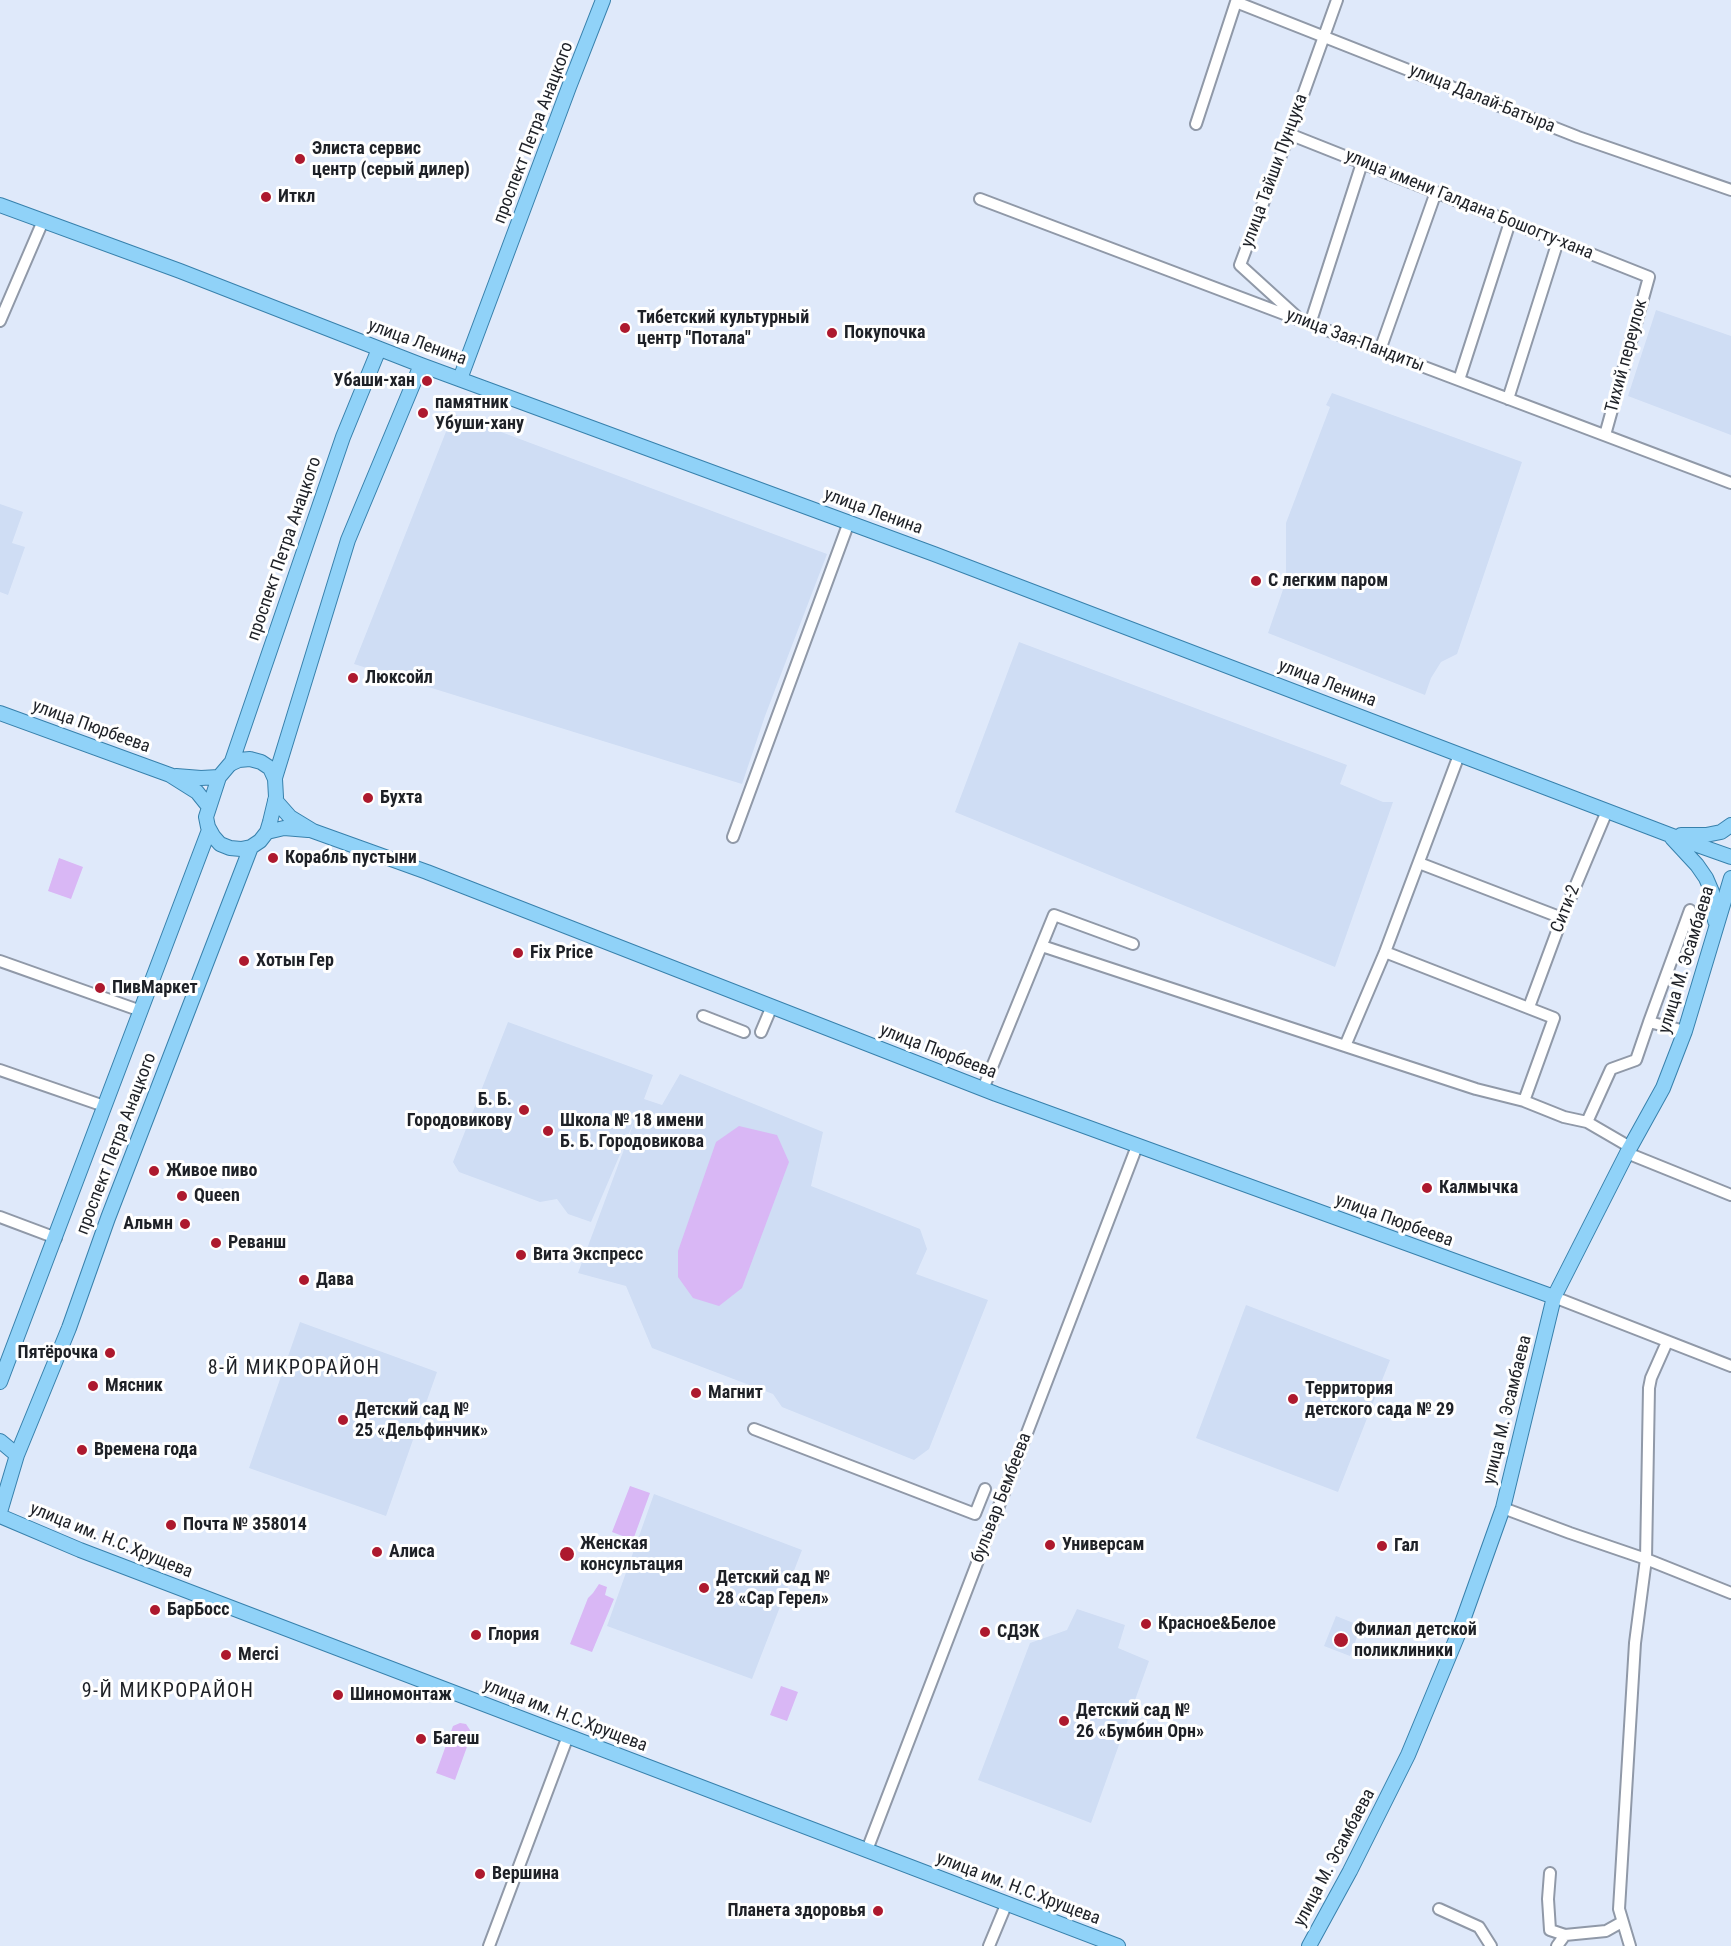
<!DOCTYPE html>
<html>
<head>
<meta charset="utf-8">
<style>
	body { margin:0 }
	canvas { display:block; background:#dfe9fa }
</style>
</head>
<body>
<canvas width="1731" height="1946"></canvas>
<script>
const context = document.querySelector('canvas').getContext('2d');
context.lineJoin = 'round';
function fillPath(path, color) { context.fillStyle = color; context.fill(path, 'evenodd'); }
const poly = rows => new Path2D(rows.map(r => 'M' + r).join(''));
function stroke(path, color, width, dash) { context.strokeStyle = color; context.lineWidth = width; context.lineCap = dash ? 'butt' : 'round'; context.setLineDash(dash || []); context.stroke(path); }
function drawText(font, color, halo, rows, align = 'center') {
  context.font = font + ' "Roboto Condensed",sans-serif'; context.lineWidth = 6; context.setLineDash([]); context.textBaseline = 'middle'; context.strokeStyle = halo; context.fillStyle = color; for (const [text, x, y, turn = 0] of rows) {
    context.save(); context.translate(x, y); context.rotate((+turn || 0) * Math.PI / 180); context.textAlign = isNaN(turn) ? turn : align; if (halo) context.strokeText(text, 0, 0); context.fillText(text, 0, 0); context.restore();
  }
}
const built = poly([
	[1656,310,1731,336,1731,435,1628,396],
	[1332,393,1522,462,1457,654,1441,662,1431,678,1425,695,1268,633,1286,581,1286,523,1330,407,1326,405],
	[453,414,827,554,765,716,742,784,354,664],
	[0,504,23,512,12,543,25,547,8,595,0,592],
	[1019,642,1347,765,1340,784,1383,802,1393,802,1335,967,955,812],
	[508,1022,653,1075,644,1099,662,1105,680,1074,823,1132,811,1186,920,1229,927,1249,916,1274,988,1300,929,1449,914,1460,782,1407,773,1394,652,1348,626,1286,578,1273,636,1117,591,1222,568,1214,557,1199,540,1202,459,1172,453,1162],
	[1246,1305,1390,1360,1338,1492,1196,1438],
	[300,1322,437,1372,386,1516,249,1468],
	[654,1494,802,1550,752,1679,607,1626],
	[1077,1609,1125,1625,1118,1648,1149,1661,1091,1823,978,1780,1030,1643,1067,1630],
	[1336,1616,1361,1626,1350,1656,1324,1646]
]);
const green = poly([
	[59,858,83,867,71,899,48,891],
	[739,1126,777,1135,789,1162,742,1288,719,1306,693,1298,678,1277,678,1251,716,1142],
	[630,1486,650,1493,633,1540,612,1532],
	[599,1584,607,1587,605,1595,614,1599,592,1652,570,1644,588,1598,593,1593],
	[781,1686,798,1692,787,1721,770,1715],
	[460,1723,466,1724,472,1733,455,1780,436,1773,453,1726]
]);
const minor = poly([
	[1196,124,1236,2,1578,137,1731,190],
	[1289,134,1649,277,1605,435],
	[980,199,1731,483],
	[1296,316,1240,265,1289,134,1337,0],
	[0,321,43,221],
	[1310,324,1362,163],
	[1380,350,1436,192],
	[1459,380,1510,222],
	[1508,399,1558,241],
	[733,837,849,522],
	[1419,863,1562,918],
	[1042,946,1345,1046],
	[1385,952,1554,1018,1524,1101,1476,1089,1345,1046,1385,952,1459,755],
	[0,961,141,1011],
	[1529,1007,1562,918,1607,811],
	[703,1016,744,1032],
	[1685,1031,1649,1022,1690,910],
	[761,1032,772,1006],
	[0,1070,104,1106],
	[983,1089,1054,915,1133,944],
	[1524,1101,1564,1117,1587,1122],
	[1630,1147,1587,1122,1611,1069,1636,1060,1649,1022],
	[1627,1153,1731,1195],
	[0,1217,56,1238],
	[1554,1297,1731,1366],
	[754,1429,975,1514,985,1489],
	[1503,1508,1570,1533,1646,1559,1731,1593],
	[867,1850,1137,1146],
	[1550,1873,1548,1899,1550,1930,1565,1935],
	[1439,1909,1479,1927,1491,1946],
	[489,1946,568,1736],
	[989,1946,1006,1905],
	[1557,1946,1565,1935,1606,1931,1622,1922],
	[1630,1946,1619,1909,1635,1643,1646,1559,1649,1388,1651,1378,1667,1342]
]);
const major = poly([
	[0,205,180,271,421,365,934,554,1683,840,1731,857],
	[460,379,569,87,603,0],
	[0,713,170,775,197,792,209,807],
	[250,759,261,762,270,768,275,779,276,797,270,822,267,832,260,841,251,847,241,849,230,848,220,844,213,836,208,827,206,817,219,777,230,764,239,760,250,759],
	[231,764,343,437,379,349],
	[176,776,201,778,219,777],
	[275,778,348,540,421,365],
	[275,800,290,817,313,831,427,872,996,1094,1554,1297],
	[267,832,284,828,308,830],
	[1681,835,1706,835,1721,832,1731,825],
	[1672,838,1697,865,1706,878,1712,892,1715,921],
	[0,1382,209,830],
	[0,1441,17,1455,0,1512],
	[17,1455,69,1328,108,1218,251,847],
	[0,1516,80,1550,1118,1946],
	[1309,1946,1350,1871,1408,1755,1457,1637,1503,1508,1554,1297,1627,1153,1663,1088,1685,1031,1731,878]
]);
const markers = [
	[300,159,6,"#ad192e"],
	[266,197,6,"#ad192e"],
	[625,328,6,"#ad192e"],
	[832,333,6,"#ad192e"],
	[427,381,6,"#ad192e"],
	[423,413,6,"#ad192e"],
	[1256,581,6,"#ad192e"],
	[353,678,6,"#ad192e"],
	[368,798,6,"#ad192e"],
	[273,858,6,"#ad192e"],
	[518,953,6,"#ad192e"],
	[244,961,6,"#ad192e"],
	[100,988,6,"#ad192e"],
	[524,1110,6,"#ad192e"],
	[548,1131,6,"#ad192e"],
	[154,1171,6,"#ad192e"],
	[1427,1188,6,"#ad192e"],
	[182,1196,6,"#ad192e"],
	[185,1224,6,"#ad192e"],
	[216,1243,6,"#ad192e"],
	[521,1255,6,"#ad192e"],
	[304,1280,6,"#ad192e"],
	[110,1353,6,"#ad192e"],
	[93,1386,6,"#ad192e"],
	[696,1393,6,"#ad192e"],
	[1293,1399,6,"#ad192e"],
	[343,1420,6,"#ad192e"],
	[82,1450,6,"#ad192e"],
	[171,1525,6,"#ad192e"],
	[1050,1545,6,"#ad192e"],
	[1382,1546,6,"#ad192e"],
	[377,1552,6,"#ad192e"],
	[567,1554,8,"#ad192e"],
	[704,1588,6,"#ad192e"],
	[155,1610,6,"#ad192e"],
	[1146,1624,6,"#ad192e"],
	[985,1632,6,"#ad192e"],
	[476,1635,6,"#ad192e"],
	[1341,1640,8,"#ad192e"],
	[226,1655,6,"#ad192e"],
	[338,1695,6,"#ad192e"],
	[1064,1721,6,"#ad192e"],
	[421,1739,6,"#ad192e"],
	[480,1874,6,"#ad192e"],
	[878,1911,6,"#ad192e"]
];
const streetNames = [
	["улица Далай-Батыра",1482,99,22],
	["проспект Петра Анацкого",534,133,-69],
	["улица Тайши Пунцука",1275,171,-70],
	["улица имени Галдана Бошогту-хана",1469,205,22],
	["улица Зая-Пандиты",1355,341,21],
	["улица Ленина",417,343,20],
	["Тихий переулок",1627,356,-75],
	["улица Ленина",873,512,20],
	["проспект Петра Анацкого",285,549,-71],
	["улица Ленина",1327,684,21],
	["улица Пюрбеева",91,727,20],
	["Сити-2",1566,909,-68],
	["улица М. Эсамбаева",1687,960,-73],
	["улица Пюрбеева",938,1052,21],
	["проспект Петра Анацкого",117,1144,-69],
	["улица Пюрбеева",1394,1221,20],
	["улица М. Эсамбаева",1508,1410,-76],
	["бульвар Бембеева",1002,1498,-69],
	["улица им. Н.С.Хрущева",111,1541,22],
	["улица им. Н.С.Хрущева",565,1716,21],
	["улица М. Эсамбаева",1335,1858,-62],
	["улица им. Н.С.Хрущева",1018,1889,21]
];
const poiNames = [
	["Элиста сервис",312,149],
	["центр (серый дилер)",312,170],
	["Иткл",278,197],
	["Тибетский культурный",637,318],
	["центр \"Потала\"",637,339],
	["Покупочка",844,333],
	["Убаши-хан",415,381,"right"],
	["памятник",435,403],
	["Убуши-хану",435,424],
	["С легким паром",1268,581],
	["Люксойл",365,678],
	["Бухта",380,798],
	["Корабль пустыни",285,858],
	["Fix Price",530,953],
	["Хотын Гер",256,961],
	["ПивМаркет",112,988],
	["Б. Б.",512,1100,"right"],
	["Городовикову",512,1121,"right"],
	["Школа № 18 имени",560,1121],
	["Б. Б. Городовикова",560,1142],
	["Живое пиво",166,1171],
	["Калмычка",1439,1188],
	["Queen",194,1196],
	["Альмн",173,1224,"right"],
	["Реванш",228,1243],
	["Вита Экспресс",533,1255],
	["Дава",316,1280],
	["Пятёрочка",98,1353,"right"],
	["Мясник",105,1386],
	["Территория",1305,1389],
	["детского сада № 29",1305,1410],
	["Магнит",708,1393],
	["Детский сад №",355,1410],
	["25 «Дельфинчик»",355,1431],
	["Времена года",94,1450],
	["Почта № 358014",183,1525],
	["Женская",580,1544],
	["консультация",580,1565],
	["Универсам",1062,1545],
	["Гал",1394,1546],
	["Алиса",389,1552],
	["Детский сад №",716,1578],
	["28 «Сар Герел»",716,1599],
	["БарБосс",167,1610],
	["Красное&Белое",1158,1624],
	["Филиал детской",1354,1630],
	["поликлиники",1354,1651],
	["СДЭК",997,1632],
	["Глория",488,1635],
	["Merci",238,1655],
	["Шиномонтаж",350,1695],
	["Детский сад №",1076,1711],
	["26 «Бумбин Орн»",1076,1732],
	["Багеш",433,1739],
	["Вершина",492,1874],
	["Планета здоровья",866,1911,"right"]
];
const neighbourhoodNames = [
	["8-Й МИКРОРАЙОН",294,1369],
	["9-Й МИКРОРАЙОН",168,1692]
];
fillPath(built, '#cfddf4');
fillPath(green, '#d9b7f5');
stroke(minor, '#9099a8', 14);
stroke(major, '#3881ac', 16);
stroke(minor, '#fff', 10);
stroke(major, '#90d2f8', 14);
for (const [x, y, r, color] of markers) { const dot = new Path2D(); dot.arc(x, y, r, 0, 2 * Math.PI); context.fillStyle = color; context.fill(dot); stroke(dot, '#fff', 2); }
drawText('18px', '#1e2127', '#fff', streetNames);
drawText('bold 18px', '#1e2127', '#fff', poiNames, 'left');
context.letterSpacing = '1.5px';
drawText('20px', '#1e2127', '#fff', neighbourhoodNames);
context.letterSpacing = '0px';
</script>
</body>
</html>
